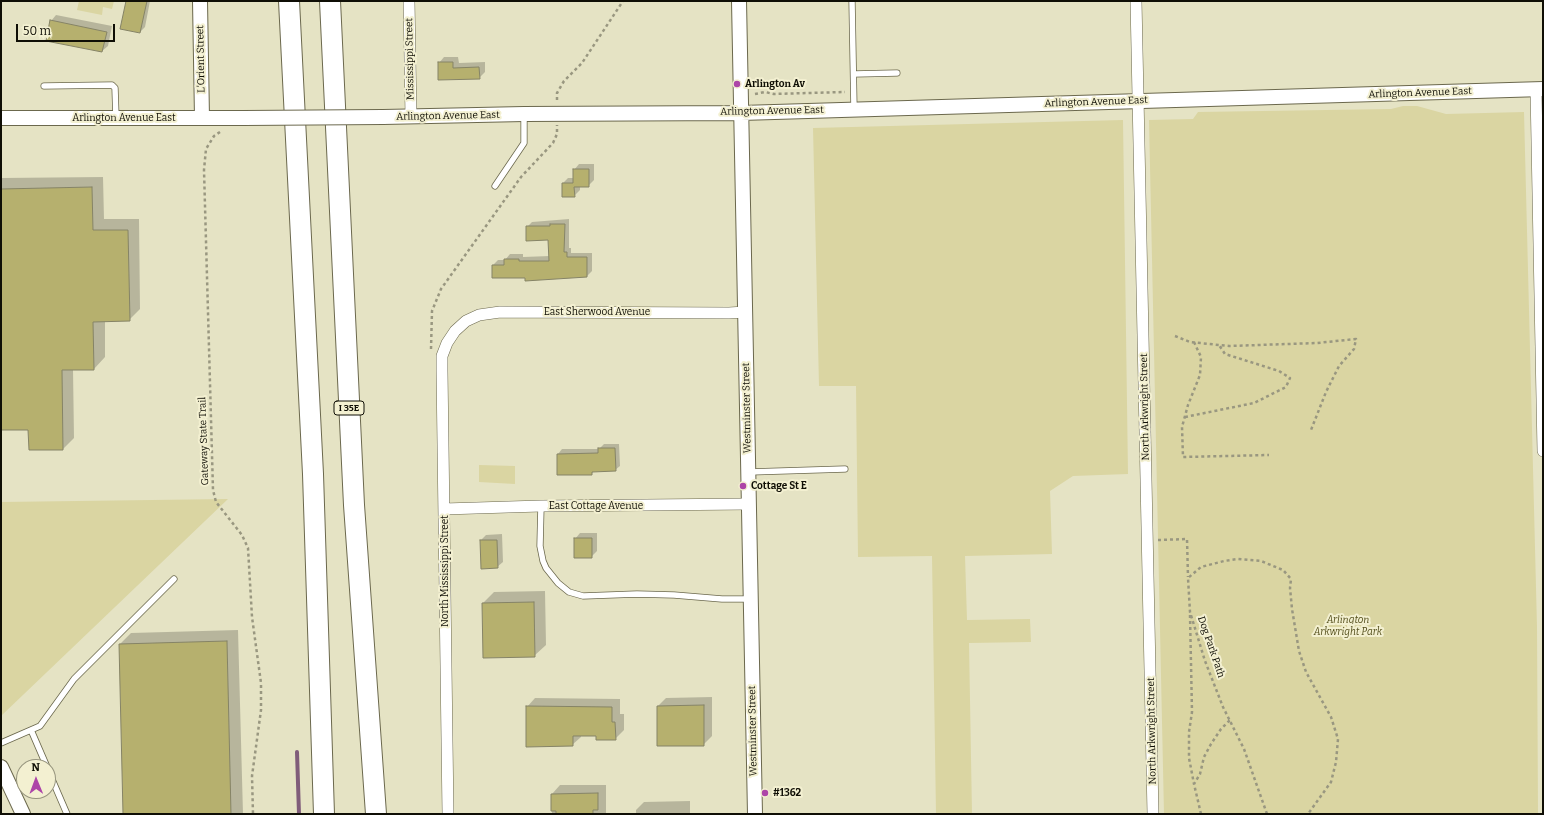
<!DOCTYPE html>
<html>
<head>
<meta charset="utf-8">
<style>
	body { margin:0 }
	#map { position:relative; width:1544px; height:815px; overflow:hidden; background:#e5e3c4; font-family:Bitter,serif }
	canvas { display:block }
	.frame { position:absolute; inset:0; border:2px solid #0f0e05; pointer-events:none }
	.north { position:absolute; left:16px; top:759px; width:40px; height:40px; box-sizing:border-box; background:#f3f0d1; border:1px solid #98967f; border-radius:50%; rotate:359deg; font-size:11px; font-weight:700; line-height:16px; text-align:center; color:#0f0e05 }
	.north::after { content:''; display:block; margin:auto; width:14px; height:18px; background:#ad45a8; clip-path:polygon(50% 0,100% 100%,50% 72%,0 100%) }
	.scale { position:absolute; left:16px; top:24px; width:99px; height:18px; box-sizing:border-box; border:2px solid #0f0e05; border-top:0; padding-left:5px; font-size:12px; line-height:14px; white-space:nowrap; color:#0f0e05; -webkit-text-stroke:3px #f3f0d1; paint-order:stroke }
</style>
</head>
<body>
<div id="map">
<canvas width="1544" height="815"></canvas>
<div class="frame"></div>
<div class="north">N</div>
<div class="scale">50 m</div>
</div>
<script>
const context = document.querySelector('canvas').getContext('2d');
context.lineJoin = 'round';
function fillPath(path, color) { context.fillStyle = color; context.fill(path, 'evenodd'); }
const poly = rows => new Path2D(rows.map(r => 'M' + r).join(''));
function stroke(path, color, width, dash) { context.strokeStyle = color; context.lineWidth = width; context.lineCap = dash ? 'butt' : 'round'; context.setLineDash(dash || []); context.stroke(path); }
function drawText(font, color, halo, rows, align = 'center') {
  context.font = font + ' Bitter,serif'; context.lineWidth = 4; context.setLineDash([]); context.textBaseline = 'middle'; context.strokeStyle = halo; context.fillStyle = color; for (const [text, x, y, turn = 0] of rows) {
    context.save(); context.translate(x, y); context.rotate((+turn || 0) * Math.PI / 180); context.textAlign = isNaN(turn) ? turn : align; if (halo) context.strokeText(text, 0, 0); context.fillText(text, 0, 0); context.restore();
  }
}
const green = poly([
	[79,1,114,1,112,9,103,7,102,15,77,10],
	[1403,106,1417,106,1446,114,1524,112,1537,627,1538,813,1164,814,1149,120,1193,119,1198,112,1391,109],
	[1123,120,1128,474,1073,476,1050,491,1052,554,965,556,967,620,1030,619,1031,642,969,643,972,814,936,814,932,556,858,557,856,386,819,386,813,128],
	[479,465,515,466,515,484,479,482],
	[228,499,1,716,1,502]
]);
const shadow = poly([
	[127,1,150,1,145,27,140,32],
	[56,15,112,26,108,46,102,51,51,21],
	[444,57,458,57,459,63,485,62,485,72,479,78,439,63],
	[579,164,594,164,594,180,588,186,580,186,580,190,574,196,563,183,568,178,574,178,574,170],
	[103,177,104,219,139,219,140,309,129,320,105,321,105,357,94,369,73,369,74,438,63,449,29,429,1,429,1,178],
	[569,219,569,248,571,248,571,253,592,253,592,271,587,276,493,265,498,260,505,260,510,254,523,254,523,257,550,256,549,239,527,227,532,222],
	[604,444,619,444,620,466,615,470,594,471,591,474,558,474,558,454,562,449,599,449],
	[580,533,597,533,597,551,591,557,575,539],
	[502,534,503,562,497,567,481,540,486,535],
	[545,591,546,645,534,656,483,603,494,592],
	[238,630,243,814,124,814,120,644,131,633],
	[712,697,712,736,703,745,658,706,666,698],
	[535,698,620,699,620,714,624,714,624,730,615,739,597,735,581,735,581,737,572,745,527,707],
	[560,785,606,785,606,814,552,814,552,794],
	[690,801,690,814,636,814,636,810,644,802]
]);
const stream = poly([
	[297,752,299,814]
]);
const building = poly([
	[126,1,147,1,140,33,120,29,126,1],
	[50,20,107,32,102,52,46,41,50,20],
	[438,62,453,62,453,68,479,67,480,79,438,80,438,62],
	[573,169,589,169,589,187,574,187,575,197,562,197,562,183,573,183,573,169],
	[92,187,93,230,128,230,130,321,93,322,94,370,62,370,63,450,29,450,28,430,1,430,1,189,92,187],
	[550,224,565,224,564,252,567,252,567,257,587,257,587,277,525,281,525,278,492,278,492,265,504,265,504,259,519,259,519,261,549,261,548,240,526,241,526,226,550,226,550,224],
	[598,448,615,448,616,471,592,472,592,475,557,475,557,454,598,453,598,448],
	[574,538,592,538,592,558,574,558,574,538],
	[480,540,497,540,498,568,481,569,480,540],
	[534,602,535,657,483,658,482,603,534,602],
	[227,641,231,814,123,814,119,644,227,641],
	[704,705,704,746,657,746,657,706,704,705],
	[526,706,612,707,612,722,615,722,616,740,596,740,596,736,573,736,573,746,526,747,526,706],
	[598,793,598,810,593,810,593,814,556,814,556,811,551,811,551,794,598,793]
]);
const path = poly([
	[755,94,765,92,774,94,845,92],
	[557,100,557,93,564,81,582,63,623,1],
	[220,132,214,136,206,149,204,170,213,490,216,502,242,535,248,548,252,617,261,683,261,710,252,776,253,814],
	[1175,336,1190,342,1229,346,1317,343,1356,339,1354,349,1339,366,1326,392,1311,430],
	[1194,342,1201,357,1200,375,1188,405,1182,427,1183,457,1269,455],
	[431,349,432,311,441,289,521,177,553,143,557,134,557,125],
	[1185,417,1254,403,1286,387,1290,378,1279,371,1225,354,1219,345],
	[1158,540,1187,539,1188,577],
	[1190,615,1192,712,1189,732,1189,758,1194,784],
	[1201,814,1194,784,1200,774,1204,757,1211,744,1221,729,1230,720],
	[1267,814,1244,749,1223,707,1205,661,1190,612,1188,578,1201,567,1224,561,1238,559,1261,561,1283,570,1291,579,1290,588,1292,609,1299,651,1306,672,1331,717,1338,739,1336,762,1331,782,1308,814]
]);
const service = poly([
	[852,1,854,109],
	[854,74,897,73],
	[44,86,112,85,115,88,116,118],
	[495,186,524,143,524,114],
	[749,472,845,469],
	[541,506,540,546,543,561,546,568,558,583,569,592,583,596,637,594,674,595,722,599,750,599],
	[31,730,47,767],
	[1,743,40,726,74,679,174,579],
	[48,770,67,814]
]);
const minor = poly([
	[409,1,411,117],
	[1136,1,1153,814],
	[1536,90,1543,451],
	[444,509,541,506,749,504],
	[448,814,442,371,442,356,447,343,455,331,466,321,479,315,500,312,729,313,745,312]
]);
const tertiary = poly([
	[200,1,202,118],
	[739,1,755,814],
	[383,117,524,114,741,113,1543,89],
	[1,118,244,118],
	[1,767,23,814]
]);
const motorway = poly([
	[289,1,313,474,324,814],
	[330,1,354,505,376,814]
]);
const tertiaryBridge = poly([
	[244,118,383,117]
]);
const markers = [
	[737,84,4,"#ad45a8"],
	[743,486,4,"#ad45a8"],
	[765,793,4,"#ad45a8"]
];
const shields = [
	[349,408,30]
];
const shieldNames = [
	["I 35E",349,408]
];
const streetNames = [
	["L'Orient Street",201,59,-91],
	["Mississippi Street",410,59,-91],
	["Arlington Avenue East",1420,93,-2],
	["Arlington Avenue East",1096,102,-2],
	["Arlington Avenue East",772,111,-1],
	["Arlington Avenue East",448,116,-1],
	["Arlington Avenue East",124,118],
	["East Sherwood Avenue",597,312],
	["North Arkwright Street",1145,407,-91],
	["Westminster Street",747,408,-91],
	["Gateway State Trail",204,441,-92],
	["East Cottage Avenue",596,506],
	["North Mississippi Street",445,571,-90],
	["Dog Park Path",1211,647,71],
	["Westminster Street",753,731,-91],
	["North Arkwright Street",1152,731,-91]
];
const poiNames = [
	["Arlington Av",745,84],
	["Cottage St E",751,486],
	["#1362",773,793]
];
const parkNames = [
	["Arlington",1348,620],
	["Arkwright Park",1348,632]
];
fillPath(green, '#dad5a2');
fillPath(shadow, '#0003');
stroke(stream, '#805d7a', 4);
fillPath(building, '#b6b06e');
stroke(building, '#858366', 1);
stroke(service, '#6b684d', 7);
stroke(minor, '#6b684d', 12);
stroke(tertiary, '#6b684d', 16);
stroke(motorway, '#6b684d', 22);
stroke(path, '#999780', 2.5, [3, 3]);
stroke(service, '#fff', 5.5);
stroke(minor, '#fff', 11);
stroke(tertiary, '#fff', 14);
stroke(motorway, '#fff', 20);
stroke(tertiaryBridge, '#6b684d', 16, []);
stroke(tertiaryBridge, '#fff', 14);
for (const [x, y, r, color] of markers) { const dot = new Path2D(); dot.arc(x, y, r, 0, 2 * Math.PI); context.fillStyle = color; context.fill(dot); stroke(dot, '#f3f0d1', 1.5); }
for (const [x, y, w] of shields) { const box = new Path2D(); box.roundRect(x - w / 2, y - 7, w, 14, 3); context.fillStyle = '#f3f0d1'; context.fill(box); stroke(box, '#0f0e05', 1); }
drawText('bold 9px', '#0f0e05', null, shieldNames);
drawText('10px', '#0f0e05', '#f3f0d1', streetNames);
drawText('bold 10px', '#0f0e05', '#f3f0d1', poiNames, 'left');
drawText('italic 10px', '#524d1a', '#f3f0d1', parkNames);
</script>
</body>
</html>
